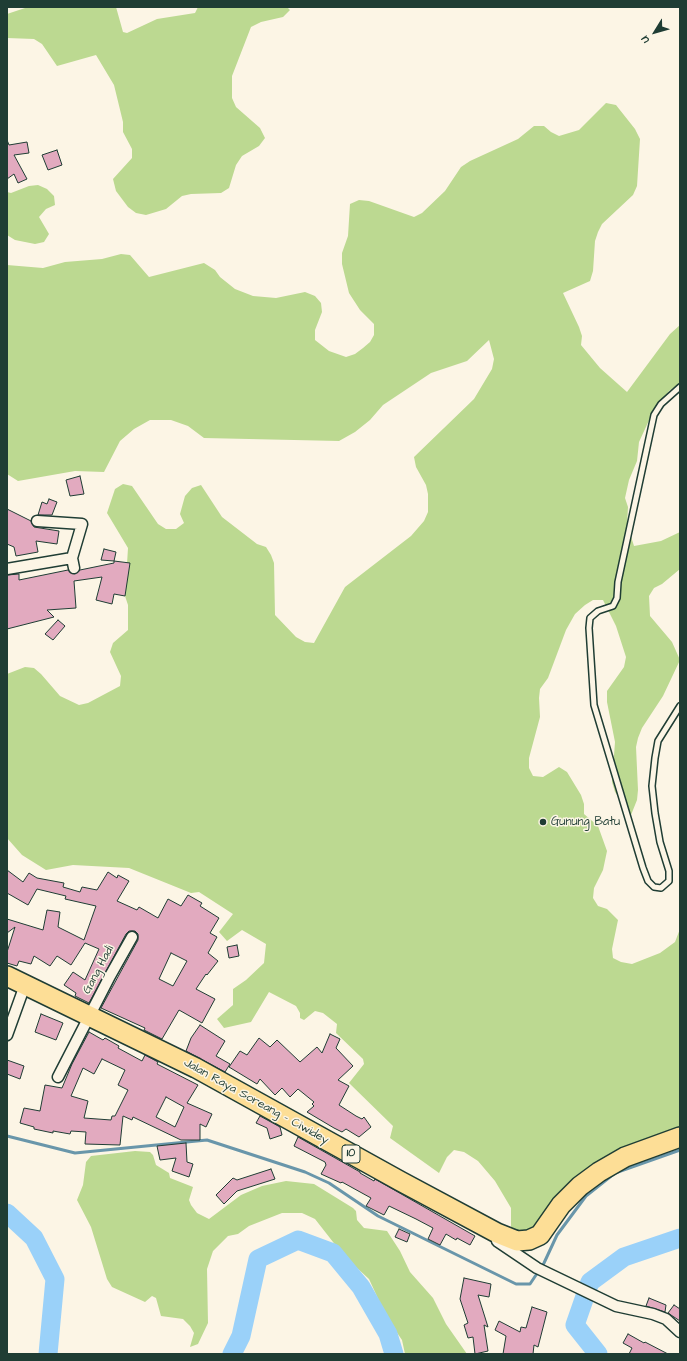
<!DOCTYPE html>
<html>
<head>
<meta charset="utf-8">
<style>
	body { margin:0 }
	#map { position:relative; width:687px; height:1361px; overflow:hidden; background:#fcf5e5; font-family:"Architects Daughter",sans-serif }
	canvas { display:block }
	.frame { position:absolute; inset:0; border:8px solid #1f3d34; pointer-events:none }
	.north { position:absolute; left:635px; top:12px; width:40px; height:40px; -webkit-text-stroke:3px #fcf5e5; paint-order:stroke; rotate:233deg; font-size:11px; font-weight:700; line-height:16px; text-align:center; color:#1f3d34 }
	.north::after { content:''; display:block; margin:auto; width:14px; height:18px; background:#1f3d34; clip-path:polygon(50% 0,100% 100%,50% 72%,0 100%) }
</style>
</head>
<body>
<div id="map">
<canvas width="687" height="1361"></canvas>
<div class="frame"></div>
<div class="north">U</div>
</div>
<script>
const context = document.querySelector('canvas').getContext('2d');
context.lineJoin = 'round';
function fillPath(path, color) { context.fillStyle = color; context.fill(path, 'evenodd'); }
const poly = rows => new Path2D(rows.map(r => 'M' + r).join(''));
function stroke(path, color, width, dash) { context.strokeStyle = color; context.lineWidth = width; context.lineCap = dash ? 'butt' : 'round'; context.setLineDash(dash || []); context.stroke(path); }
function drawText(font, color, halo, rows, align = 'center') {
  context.font = font + ' "Architects Daughter",sans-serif'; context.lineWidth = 3; context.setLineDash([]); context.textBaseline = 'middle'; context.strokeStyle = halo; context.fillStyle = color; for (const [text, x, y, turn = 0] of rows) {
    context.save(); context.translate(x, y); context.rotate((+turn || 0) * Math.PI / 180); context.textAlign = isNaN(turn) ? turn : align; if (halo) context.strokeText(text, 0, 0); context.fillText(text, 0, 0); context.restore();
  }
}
const green = poly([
	[28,7,116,7,123,32,127,33,157,19,195,13,198,7,287,7,290,10,283,17,261,22,251,27,232,76,232,98,236,107,260,128,265,138,259,146,242,156,236,165,229,188,221,193,191,194,182,196,166,209,146,215,136,213,128,207,116,191,113,179,132,158,132,149,123,132,123,122,114,85,96,55,57,66,42,44,34,39,7,38,7,14],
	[606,103,616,105,635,129,640,139,637,186,633,195,602,224,598,232,595,241,593,271,590,281,563,293,579,327,582,336,581,345,600,368,627,392,670,334,680,325,680,383,669,391,651,416,639,442,637,461,629,480,625,498,628,507,627,524,634,546,661,541,680,532,680,569,662,584,654,588,649,596,650,616,672,642,680,660,663,696,642,728,638,738,636,747,638,790,637,800,631,815,615,792,612,782,615,742,607,702,607,691,624,667,626,657,616,626,603,600,593,600,585,605,575,614,566,630,548,678,540,689,539,698,540,717,529,758,529,768,533,776,543,777,559,767,567,772,581,795,584,804,584,814,598,826,607,851,603,870,594,888,593,898,598,906,607,909,618,920,612,949,613,958,621,962,632,964,660,953,675,942,680,929,680,1132,628,1151,541,1227,516,1237,511,1229,511,1208,495,1181,478,1161,464,1152,454,1150,447,1157,439,1173,390,1138,393,1126,349,1083,364,1064,363,1059,336,1033,337,1024,323,1013,315,1011,304,1020,300,1018,300,1013,296,1006,269,992,251,1022,224,1028,217,1019,233,1005,233,989,246,980,264,963,266,944,242,930,227,941,219,932,233,914,199,892,191,893,129,868,73,865,46,870,22,855,7,838,7,674,25,667,34,668,41,674,60,696,79,705,88,703,120,686,121,676,110,652,113,643,128,630,128,605,125,596,128,548,107,513,115,489,123,484,132,486,158,524,166,529,176,529,184,523,180,514,185,496,192,488,201,485,222,517,257,544,266,547,271,555,274,563,275,615,296,637,305,642,314,643,345,587,411,536,424,521,428,512,428,494,426,485,416,467,414,457,474,399,492,369,494,359,489,340,467,361,431,373,383,405,370,420,355,432,339,441,204,438,188,426,171,420,150,420,134,429,120,441,104,472,75,471,18,481,7,474,7,265,43,268,65,262,102,259,121,254,130,255,149,277,204,263,215,270,220,277,235,289,253,296,276,298,305,292,315,296,321,303,322,312,315,330,315,340,329,351,346,357,355,354,363,348,370,342,374,335,374,324,360,310,349,293,342,264,342,253,348,236,350,204,359,200,369,201,414,217,422,213,445,191,461,167,470,161,518,139,534,126,544,126,551,132,559,136,579,130],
	[38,185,47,189,54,196,55,205,46,209,39,217,49,234,44,242,35,244,15,240,7,235,7,192,11,193,29,186],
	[135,1151,150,1152,153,1155,156,1165,169,1173,170,1178,193,1187,189,1200,191,1205,197,1213,209,1219,241,1195,262,1186,286,1181,314,1184,353,1208,356,1211,357,1220,364,1228,387,1231,400,1251,410,1272,433,1298,446,1324,467,1354,405,1354,402,1340,387,1318,369,1279,344,1256,315,1219,302,1213,282,1213,249,1226,238,1234,228,1236,213,1251,207,1269,208,1323,198,1344,190,1347,194,1333,190,1326,183,1319,161,1316,156,1298,152,1296,145,1302,112,1287,107,1279,91,1227,77,1200,83,1185,86,1162,91,1156]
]);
const stream = poly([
	[7,1136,75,1153,207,1140,305,1172,329,1183,378,1216,516,1284,530,1284,544,1263,557,1235,586,1196,615,1173,680,1150]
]);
const river = poly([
	[7,1213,34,1238,55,1279,48,1354],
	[232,1354,241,1336,258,1259,298,1240,333,1253,361,1287,388,1334,394,1354],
	[598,1354,575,1325,590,1282,624,1257,680,1238]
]);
const building = poly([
	[7,140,9,145,27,142,29,153,14,155,27,179,18,183,14,174,7,179,7,140],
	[57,150,62,165,48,170,42,155,57,150],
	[80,476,84,494,70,496,66,480,80,476],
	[49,499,57,502,52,515,38,515,42,502,47,504,49,499],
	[7,509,31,521,34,527,59,531,57,544,36,541,38,552,16,556,14,547,7,544,7,509],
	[104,549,116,552,114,561,130,563,125,596,114,594,112,604,96,600,102,577,74,581,76,608,47,610,54,617,7,629,7,575,19,574,19,580,68,570,75,574,80,570,114,563,114,561,101,560,104,549],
	[58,620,65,626,53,640,45,634,58,620],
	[7,870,23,882,29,873,37,878,64,883,63,887,80,892,82,887,97,890,108,872,117,878,118,875,129,881,117,901,137,910,139,907,158,918,168,899,181,906,188,895,202,903,200,906,219,918,210,933,217,937,208,953,218,961,207,975,206,974,196,989,215,999,202,1023,179,1010,162,1039,144,1030,145,1028,101,1008,138,940,138,934,135,931,129,931,126,934,89,1003,75,996,76,993,64,985,73,972,85,980,99,949,85,943,71,965,57,956,50,966,34,956,31,964,19,961,17,966,7,963,7,952,15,927,7,933,7,919,43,930,47,910,60,912,58,927,84,940,96,906,65,899,66,896,37,889,28,905,7,893,7,870],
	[171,953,187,961,173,986,159,979,171,953],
	[237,945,239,956,229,958,227,947,237,945],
	[41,1014,63,1023,56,1040,35,1032,41,1014],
	[200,1025,225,1041,216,1056,230,1064,225,1072,186,1051,191,1038,200,1025],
	[89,1032,103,1040,105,1038,119,1046,118,1048,142,1061,145,1055,158,1062,157,1064,198,1085,187,1103,212,1114,206,1127,200,1124,200,1140,181,1140,133,1117,132,1120,123,1116,120,1145,85,1144,86,1132,71,1131,70,1134,53,1131,53,1133,34,1129,34,1127,20,1123,24,1108,40,1111,45,1085,62,1088,72,1064,89,1032],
	[102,1059,125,1070,118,1085,128,1090,115,1116,112,1116,111,1120,84,1118,88,1101,71,1096,83,1068,94,1074,102,1059],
	[166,1097,184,1107,175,1127,156,1117,166,1097],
	[330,1034,340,1039,336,1048,353,1066,338,1080,349,1086,339,1105,356,1116,362,1119,364,1117,371,1127,359,1137,346,1129,342,1132,334,1128,307,1112,314,1106,312,1104,314,1102,298,1089,290,1097,282,1088,275,1095,260,1079,257,1084,229,1067,240,1051,247,1055,259,1038,270,1047,277,1040,300,1062,317,1047,322,1053,330,1034],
	[7,1060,24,1066,20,1079,7,1074,7,1060],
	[260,1116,280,1127,282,1135,270,1139,267,1128,256,1123,260,1116],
	[298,1137,360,1172,360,1173,374,1181,375,1179,475,1236,470,1245,457,1238,456,1240,446,1234,440,1245,428,1239,433,1228,416,1219,389,1206,384,1215,366,1206,371,1198,342,1182,341,1183,321,1174,326,1165,325,1162,294,1146,298,1137],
	[186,1143,187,1162,193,1164,189,1177,172,1171,176,1158,160,1160,157,1146,186,1143],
	[271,1169,275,1179,237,1191,224,1204,216,1195,233,1178,237,1180,271,1169],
	[399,1229,410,1234,407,1242,395,1237,399,1229],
	[464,1278,491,1284,489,1297,478,1295,488,1327,484,1325,488,1351,475,1354,473,1337,468,1338,464,1325,468,1323,460,1299,464,1278],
	[649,1298,666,1305,665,1312,646,1306,649,1298],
	[674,1305,680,1309,680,1321,668,1313,674,1305],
	[532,1307,547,1312,538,1347,534,1345,533,1354,503,1354,506,1336,495,1330,499,1321,520,1332,521,1327,526,1328,532,1307],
	[628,1334,644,1343,645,1342,668,1354,629,1354,632,1348,623,1343,628,1334]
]);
const lane = poly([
	[680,387,661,404,654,415,618,582,617,598,613,606,598,611,590,618,589,628,594,705,643,868,648,881,654,887,661,888,669,881,669,871,660,842,655,813,652,786,655,758,658,741,680,706]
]);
const street = poly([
	[37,521,82,524,72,558],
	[7,569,72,558,74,568],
	[7,1035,25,985],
	[58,1077,110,976,132,937],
	[497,1236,497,1241,537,1268,616,1306,653,1314,666,1319,680,1332]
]);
const highway = poly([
	[7,976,196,1068,400,1181,497,1233,517,1241,529,1240,540,1235,561,1205,580,1186,599,1172,625,1157,680,1137]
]);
const markers = [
	[543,822,4,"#1f3d34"]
];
const shields = [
	[351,1154,18]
];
const shieldNames = [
	["10",351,1154]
];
const poiNames = [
	["Gunung Batu",551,822]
];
const streetNames = [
	["Gang Hadi",99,970,-62],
	["Jalan Raya Soreang - Ciwidey",256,1102,29]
];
fillPath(green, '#bcd991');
stroke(stream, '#6996aa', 3);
stroke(river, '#9ad1f9', 19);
fillPath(building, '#e2aabf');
stroke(building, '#1f3d34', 1);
stroke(lane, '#1f3d34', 8);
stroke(street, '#1f3d34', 13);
stroke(highway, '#1f3d34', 22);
stroke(lane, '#fcf5e5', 5);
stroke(street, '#fcf5e5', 10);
stroke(highway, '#fdde96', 19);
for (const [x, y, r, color] of markers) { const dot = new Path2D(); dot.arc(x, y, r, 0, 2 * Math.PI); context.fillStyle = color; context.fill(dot); stroke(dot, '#fcf5e5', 1.5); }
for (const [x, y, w] of shields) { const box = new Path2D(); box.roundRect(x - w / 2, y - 9, w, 18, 3); context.fillStyle = '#fcf5e5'; context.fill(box); stroke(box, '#1f3d34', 1); }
drawText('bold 11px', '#1f3d34', null, shieldNames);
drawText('12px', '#1f3d34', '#fcf5e5', poiNames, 'left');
drawText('12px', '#1f3d34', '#fcf5e5', streetNames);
</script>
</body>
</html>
